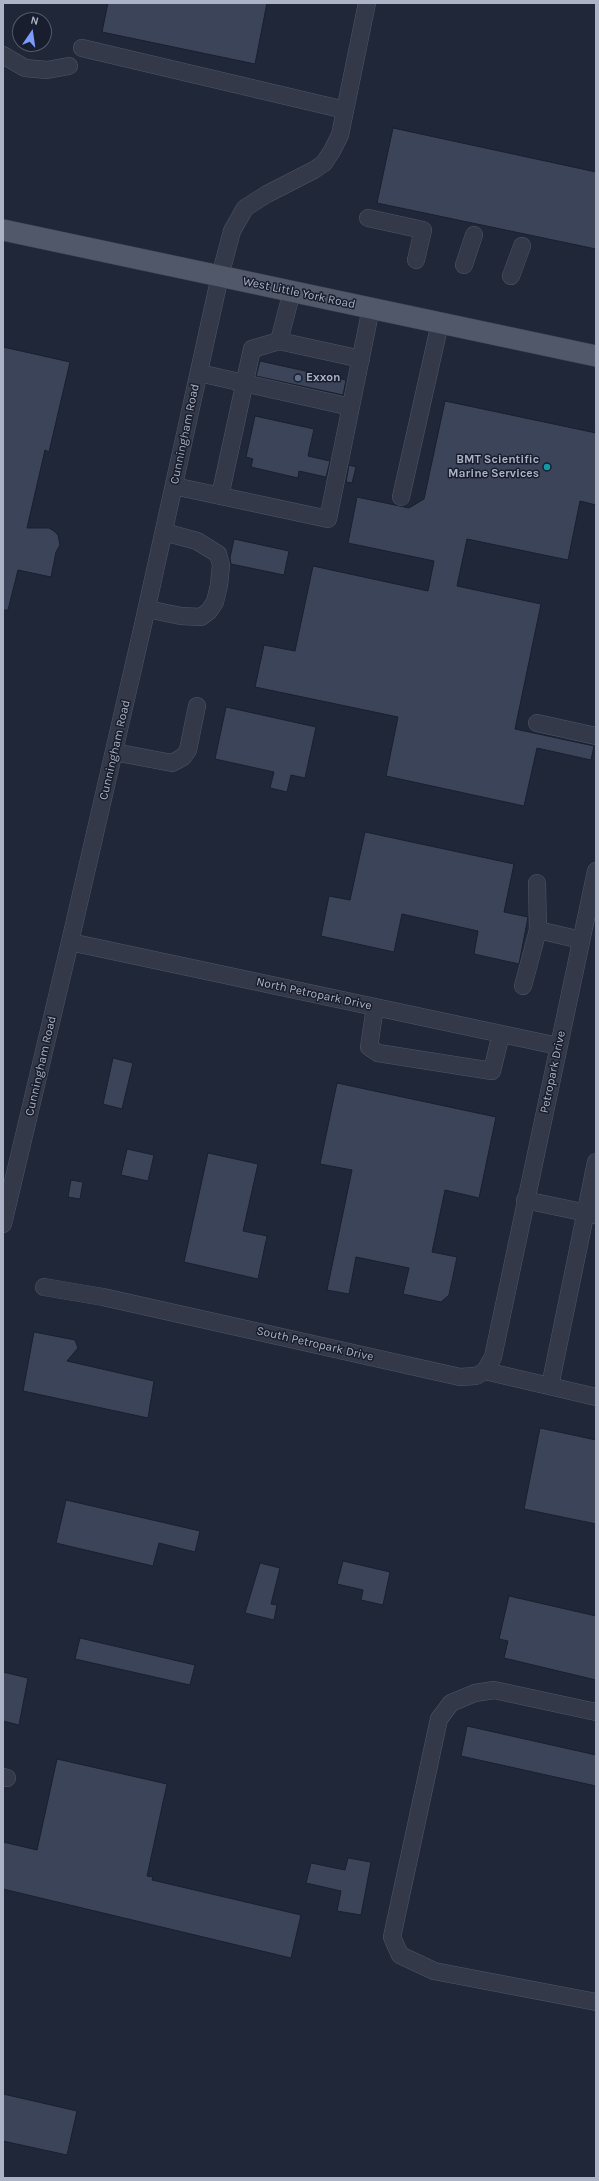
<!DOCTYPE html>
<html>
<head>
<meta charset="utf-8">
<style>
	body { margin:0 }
	#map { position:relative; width:599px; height:2181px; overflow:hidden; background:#1f2738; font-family:Karla,sans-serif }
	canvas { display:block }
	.frame { position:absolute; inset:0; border:4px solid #adb3c6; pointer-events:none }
	.north { position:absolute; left:12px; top:12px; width:40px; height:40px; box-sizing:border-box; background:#181e2d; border:1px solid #545a6a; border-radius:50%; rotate:13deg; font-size:11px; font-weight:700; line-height:16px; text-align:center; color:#adb3c6 }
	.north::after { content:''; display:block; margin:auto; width:14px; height:18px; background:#7b9cfd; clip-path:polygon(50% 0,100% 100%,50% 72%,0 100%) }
</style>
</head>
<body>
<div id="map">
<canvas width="599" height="2181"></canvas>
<div class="frame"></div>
<div class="north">N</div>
</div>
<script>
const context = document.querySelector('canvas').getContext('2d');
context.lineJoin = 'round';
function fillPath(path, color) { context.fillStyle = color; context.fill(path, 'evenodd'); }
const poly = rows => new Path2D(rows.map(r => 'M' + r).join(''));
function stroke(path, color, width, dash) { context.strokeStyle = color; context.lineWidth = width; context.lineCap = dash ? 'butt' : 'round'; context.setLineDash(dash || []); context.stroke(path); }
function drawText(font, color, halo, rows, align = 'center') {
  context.font = font + ' Karla,sans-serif'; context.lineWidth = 3; context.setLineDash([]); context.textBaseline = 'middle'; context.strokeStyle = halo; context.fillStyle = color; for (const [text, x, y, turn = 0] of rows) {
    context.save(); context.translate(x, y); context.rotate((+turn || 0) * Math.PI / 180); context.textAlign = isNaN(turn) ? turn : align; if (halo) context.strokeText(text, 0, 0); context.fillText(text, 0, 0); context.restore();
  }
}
const building = poly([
	[108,3,267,3,255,64,102,32,108,3],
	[393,128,596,172,596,249,377,203,393,128],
	[3,347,70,362,49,452,45,450,27,528,49,528,54,531,58,535,60,545,56,552,51,577,18,570,8,610,3,610,3,347],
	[260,361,346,380,343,395,256,376,260,361],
	[445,401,596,433,596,505,580,501,568,560,467,539,457,586,541,604,515,729,594,746,591,760,537,748,524,806,386,776,398,717,255,687,264,645,295,651,313,566,428,591,434,561,348,543,357,497,409,508,424,499,445,401],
	[255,416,314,429,308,456,330,461,326,477,299,471,298,478,251,467,253,459,246,457,255,416],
	[349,465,356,467,352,483,346,482,349,465],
	[234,539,289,551,284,575,231,564,230,558,234,539],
	[226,707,316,727,305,778,291,775,287,792,270,788,274,772,215,759,226,707],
	[365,832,514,864,504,912,528,917,519,964,474,954,478,931,402,914,394,952,321,936,329,896,350,900,365,832],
	[113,1058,133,1063,122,1109,103,1104,113,1058],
	[337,1083,496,1117,479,1198,445,1190,432,1252,457,1257,449,1295,441,1302,403,1294,409,1268,356,1257,349,1294,327,1290,352,1170,320,1164,337,1083],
	[127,1149,154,1155,148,1181,121,1175,127,1149],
	[208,1153,258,1164,243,1231,267,1236,258,1279,184,1262,208,1153],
	[71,1180,83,1182,80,1199,68,1197,71,1180],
	[34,1332,75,1340,78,1348,67,1361,154,1381,148,1418,23,1391,34,1332],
	[540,1428,596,1440,596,1524,524,1509,540,1428],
	[66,1500,200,1531,195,1552,159,1543,153,1566,56,1543,66,1500],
	[343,1561,390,1572,383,1605,361,1600,363,1590,337,1584,343,1561],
	[260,1563,280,1568,271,1604,277,1605,274,1620,245,1613,260,1563],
	[509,1596,596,1616,596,1680,504,1658,508,1641,499,1639,509,1596],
	[80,1638,195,1665,190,1685,75,1659,80,1638],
	[3,1672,28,1678,19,1725,3,1721,3,1672],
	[467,1726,596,1755,596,1786,461,1756,467,1726],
	[57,1759,167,1784,147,1876,153,1877,152,1880,301,1915,291,1958,3,1889,3,1842,37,1850,57,1759],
	[348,1858,371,1862,361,1915,337,1911,341,1891,306,1883,311,1863,345,1870,348,1858],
	[3,2094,77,2111,67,2155,3,2141,3,2094]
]);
const minor = poly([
	[82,48,345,110],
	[3,55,25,68,47,70,69,66],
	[368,218,423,230,416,260],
	[464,265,474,235],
	[511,276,522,246],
	[279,341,361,359],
	[199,373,351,407],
	[174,486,328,519,371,308],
	[220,496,252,349,279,341,292,291],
	[401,497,440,323],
	[147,609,181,616,201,617,209,611,215,602,219,585,221,565,218,554,197,541,164,532],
	[537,723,596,736],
	[114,752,172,763,183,757,188,750,197,706],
	[537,883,538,930],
	[70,942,558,1046],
	[523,986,538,930,581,940],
	[375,1007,369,1047,378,1053,492,1071,501,1034],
	[525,1200,596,1215],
	[3,1224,70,942,143,625,220,276,232,231,245,208,267,194,314,170,324,163,332,151,340,135,367,3],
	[44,1287,103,1297,460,1377,476,1376,485,1371,493,1357,596,871],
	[485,1371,596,1397],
	[550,1386,596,1162],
	[596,1712,494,1690,475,1693,451,1703,439,1719,392,1937,400,1955,434,1971,596,2002],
	[3,1777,7,1778]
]);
const major = poly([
	[3,230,596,356]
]);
const markers = [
	[298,378,4,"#5c6f8a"],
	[547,467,4,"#0f9aa8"]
];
const streetNames = [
	["West Little York Road",299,293,12],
	["Cunningham Road",185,434,-78],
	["Cunningham Road",115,750,-77],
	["North Petropark Drive",314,994,12],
	["Cunningham Road",41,1066,-77],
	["Petropark Drive",553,1072,-78],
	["South Petropark Drive",315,1344,13]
];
const poiNames = [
	["Exxon",306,378],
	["BMT Scientific",539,460,"right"],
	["Marine Services",539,474,"right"]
];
fillPath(building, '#3b4459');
stroke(building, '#1a202f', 1);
stroke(minor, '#505667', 18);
stroke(major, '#3c4252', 22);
stroke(minor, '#333949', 17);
stroke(major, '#505869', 21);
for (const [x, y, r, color] of markers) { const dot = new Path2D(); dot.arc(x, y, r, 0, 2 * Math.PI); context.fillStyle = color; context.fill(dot); stroke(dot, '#181e2d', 1.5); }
drawText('12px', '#adb3c6', '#181e2d', streetNames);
drawText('bold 12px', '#adb3c6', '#181e2d', poiNames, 'left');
</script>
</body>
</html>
